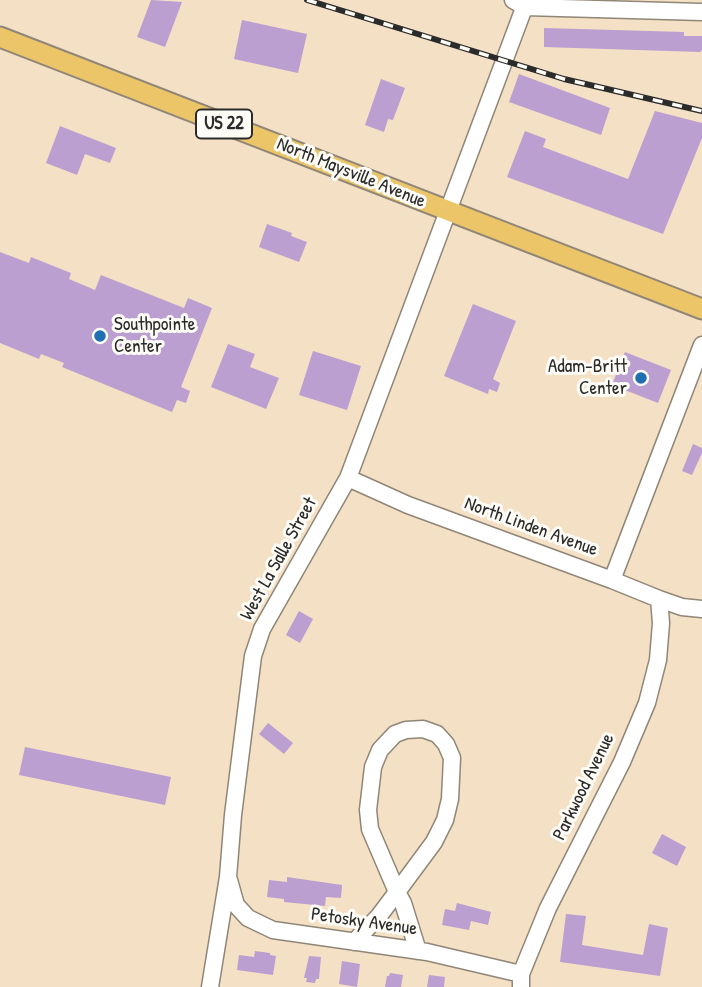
<!DOCTYPE html>
<html>
<head>
<meta charset="utf-8">
<style>
	body { margin:0 }
	canvas { display:block; background:#f4e0c4 }
</style>
</head>
<body>
<canvas width="702" height="987"></canvas>
<script>
const context = document.querySelector('canvas').getContext('2d');
context.lineJoin = 'round';
function fillPath(path, color) { context.fillStyle = color; context.fill(path, 'evenodd'); }
const poly = rows => new Path2D(rows.map(r => 'M' + r).join(''));
function stroke(path, color, width, dash) { context.strokeStyle = color; context.lineWidth = width; context.lineCap = dash ? 'butt' : 'round'; context.setLineDash(dash || []); context.stroke(path); }
function drawText(font, color, halo, rows, align = 'center') {
  context.font = font + ' "Patrick Hand",sans-serif'; context.lineWidth = 6; context.setLineDash([]); context.textBaseline = 'middle'; context.strokeStyle = halo; context.fillStyle = color; for (const [text, x, y, turn = 0] of rows) {
    context.save(); context.translate(x, y); context.rotate((+turn || 0) * Math.PI / 180); context.textAlign = isNaN(turn) ? turn : align; if (halo) context.strokeText(text, 0, 0); context.fillText(text, 0, 0); context.restore();
  }
}
const building = poly([
	[151,0,182,2,165,47,137,37],
	[242,20,307,34,298,73,234,59],
	[544,28,684,32,684,36,702,36,702,50,700,52,544,47],
	[519,74,610,108,601,135,509,102],
	[381,79,405,88,393,120,388,119,384,132,365,125],
	[655,111,702,123,702,138,663,234,507,177,525,131,546,139,543,147,628,179],
	[60,126,116,148,110,163,85,154,77,175,46,163],
	[267,224,292,233,291,236,307,242,299,262,259,247],
	[0,252,29,263,31,257,71,273,69,279,95,290,101,275,184,308,188,298,212,308,181,387,190,391,186,403,177,400,172,412,62,367,64,363,41,354,39,359,0,343],
	[473,304,516,321,493,379,500,383,497,392,489,389,488,394,444,376],
	[228,344,255,354,250,367,279,378,266,409,211,387],
	[313,351,361,366,347,410,299,395],
	[625,352,671,370,658,403,612,385],
	[693,444,702,448,702,453,692,475,682,471],
	[299,611,313,619,300,643,286,635],
	[268,723,293,743,284,754,259,734],
	[25,747,171,777,165,805,19,775],
	[662,834,686,847,677,866,652,853],
	[287,877,342,885,341,898,326,897,325,906,284,902,284,899,267,897,269,880,287,882],
	[457,903,491,912,488,925,471,921,469,930,442,925,445,909,455,911],
	[566,914,586,916,582,945,643,955,649,924,668,928,660,976,560,962],
	[255,951,270,953,270,955,276,956,273,975,237,970,239,955,254,957],
	[309,956,321,957,319,979,316,979,315,983,306,982,307,978,304,978],
	[342,961,360,964,357,987,339,984],
	[390,973,403,975,401,987,385,987,387,976,389,976],
	[429,975,445,977,444,987,427,987]
]);
const minor = poly([
	[513,0,525,7,702,12],
	[348,478,408,505,612,580,659,599,682,607,702,609],
	[612,580,702,345],
	[229,880,236,905,248,918,273,930,427,952,521,974],
	[354,942,379,916,397,892,434,842,445,820,450,799,452,758,446,744,437,734,423,729,406,730,395,734,380,750,373,767,368,810,370,829,397,892,403,903,418,951],
	[210,987,228,877,233,815,253,656,262,629,348,478,527,0],
	[521,987,521,974,548,908,622,762,647,703,658,660,661,623,659,599]
]);
const major = poly([
	[0,37,702,309]
]);
const rail = poly([
	[307,0,564,79,702,111]
]);
const markers = [
	[100,336,7,"#1f6fb2"],
	[641,378,7,"#1f6fb2"]
];
const shields = [
	[224,124,56]
];
const shieldNames = [
	["US 22",224,124]
];
const streetNames = [
	["North Maysville Avenue",351,173,22],
	["North Linden Avenue",531,527,20],
	["West La Salle Street",279,559,-61],
	["Parkwood Avenue",584,787,-64],
	["Petosky Avenue",364,922,8]
];
const poiNames = [
	["Southpointe",114,325],
	["Center",114,347],
	["Adam-Britt",627,367,"right"],
	["Center",627,389,"right"]
];
fillPath(building, '#bc9fd1');
stroke(minor, '#908678', 19);
stroke(major, '#908678', 23);
stroke(minor, '#fff', 16);
stroke(major, '#ecc569', 19);
stroke(rail, '#2b2b2b', 6);
stroke(rail, '#fdfcf7', 3.5, [10]);
for (const [x, y, r, color] of markers) { const dot = new Path2D(); dot.arc(x, y, r, 0, 2 * Math.PI); context.fillStyle = color; context.fill(dot); stroke(dot, '#fdfcf7', 2.5); }
for (const [x, y, w] of shields) { const box = new Path2D(); box.roundRect(x - w / 2, y - 14.5, w, 29, 5); context.fillStyle = '#fdfcf7'; context.fill(box); stroke(box, '#2b2b2b', 2); }
drawText('bold 18px', '#2b2b2b', null, shieldNames);
drawText('19px', '#2b2b2b', '#fdfcf7', streetNames);
drawText('19px', '#2b2b2b', '#fdfcf7', poiNames, 'left');
</script>
</body>
</html>
